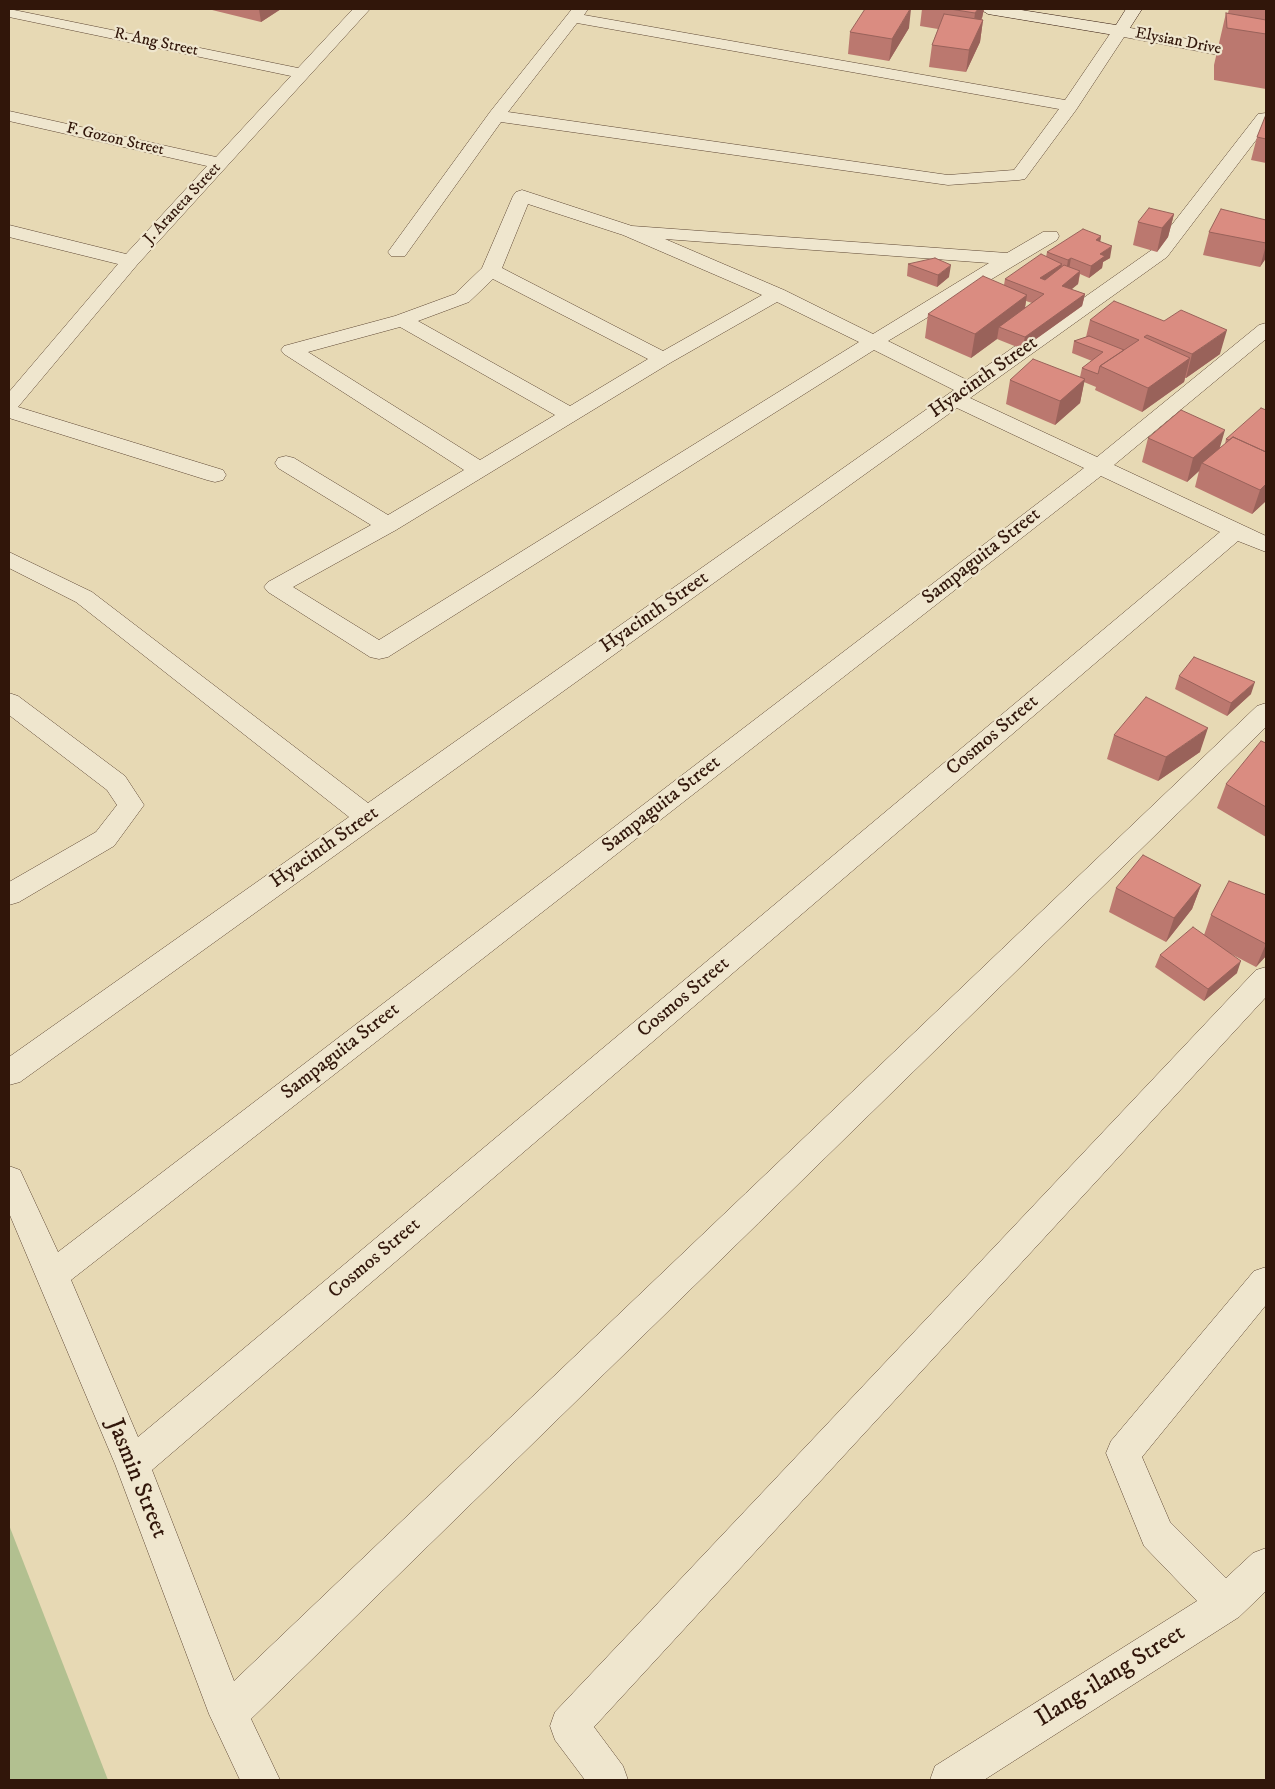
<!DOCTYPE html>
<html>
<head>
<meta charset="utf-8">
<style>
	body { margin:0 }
	#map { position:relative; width:1275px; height:1789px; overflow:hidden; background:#e7d9b4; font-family:"IM FELL DW Pica",serif }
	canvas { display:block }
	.frame { position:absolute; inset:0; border:10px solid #31160a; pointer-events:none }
</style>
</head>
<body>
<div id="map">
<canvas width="1275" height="1789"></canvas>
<div class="frame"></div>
</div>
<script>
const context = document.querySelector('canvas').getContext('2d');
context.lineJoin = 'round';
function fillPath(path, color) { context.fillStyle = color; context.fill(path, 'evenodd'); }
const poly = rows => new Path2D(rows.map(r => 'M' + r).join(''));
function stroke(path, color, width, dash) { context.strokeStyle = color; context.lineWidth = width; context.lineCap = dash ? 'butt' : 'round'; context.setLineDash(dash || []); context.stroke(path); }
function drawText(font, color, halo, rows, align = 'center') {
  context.font = font + ' "IM FELL DW Pica",serif'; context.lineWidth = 4.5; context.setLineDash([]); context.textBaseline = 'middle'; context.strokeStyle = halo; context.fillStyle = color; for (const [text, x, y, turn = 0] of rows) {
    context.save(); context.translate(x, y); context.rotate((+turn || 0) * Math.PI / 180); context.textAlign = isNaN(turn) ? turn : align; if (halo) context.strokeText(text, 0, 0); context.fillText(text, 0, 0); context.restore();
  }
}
const green = poly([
	[9,1525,108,1780,9,1780]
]);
const minor = poly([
	[9,9,298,68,353,9,370,9,137,265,18,407,223,470,226,475,223,480,215,482,207,480,9,418,9,392,118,264,9,237,9,225,126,254,207,166,9,121,9,111,216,157,291,76,9,17,9,9],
	[572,9,588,9,584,15,1065,100,1114,28,1120,26,1266,54,1266,64,1124,37,1076,110,1025,179,1019,180,948,185,501,122,405,256,391,256,388,252,490,112,572,9],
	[577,23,1059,109,1014,170,948,175,508,112,577,23],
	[1266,113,1266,127,1167,257,970,398,1097,457,1259,325,1266,323,1266,339,1114,465,1266,536,1266,552,1238,541,152,1470,234,1681,1257,706,1266,703,1266,727,251,1719,280,1780,240,1780,209,1714,115,1464,9,1213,9,1166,20,1170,58,1252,1084,468,957,408,20,1082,9,1085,9,1057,349,817,76,602,9,568,9,552,92,592,368,803,954,390,874,350,388,657,379,659,370,657,268,592,264,587,268,582,371,525,278,468,275,463,278,458,286,456,294,458,388,515,464,470,284,354,281,350,284,346,395,316,455,294,482,268,513,196,516,192,522,190,632,226,1007,253,1043,232,1057,232,1059,236,1057,240,888,341,967,380,1153,249,1258,114,1266,113],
	[528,204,623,235,762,295,663,351,502,268,528,204],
	[665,239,989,263,873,334,784,290,665,239],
	[493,279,648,359,570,406,418,321,469,302,493,279],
	[777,302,859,342,379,640,293,587,396,530,670,363,777,302],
	[400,327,555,415,480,460,308,352,400,327],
	[1101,476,1220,532,138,1437,71,1280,1101,476],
	[9,693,18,696,125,776,144,805,114,846,19,902,9,905,9,882,96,832,117,805,107,790,9,715,9,693],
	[1266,967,1266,997,594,1727,623,1766,628,1780,585,1780,555,1740,550,1726,555,1712,1256,970,1266,967],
	[1266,1267,1266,1305,1142,1457,1170,1522,1226,1578,1253,1553,1266,1548,1266,1591,1239,1617,984,1780,930,1780,935,1766,1197,1601,1144,1546,1106,1453,1111,1441,1254,1271,1266,1267]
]);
const secondary = poly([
	[980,9,1015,9,1116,25,1126,9,1142,9,1126,34,1120,36,988,14,980,9]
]);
const wall = poly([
	[208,9,281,9,261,22],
	[922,9,984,9,982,18,981,19,983,20,980,42,966,72,929,67,932,45,938,29,920,26],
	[1229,9,1266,9,1266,89,1214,80,1214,65,1226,13,1228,13],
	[909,28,889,61,848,54,850,32],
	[1266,117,1266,163,1251,160,1257,137],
	[1174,214,1168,237,1157,252,1133,245,1138,222],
	[1266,220,1266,258,1260,267,1203,255,1209,232],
	[1101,236,1100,242,1110,258,1103,262,1102,268,1089,278,1080,274,1078,284,1071,289,1085,294,1082,306,1022,349,997,339,971,358,925,338,928,314,1004,285,1005,279,1046,257,1047,252],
	[1026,301,1032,303,1025,308],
	[908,264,949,277,937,287,907,276],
	[1090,320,1220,354,1186,378,1185,378,1184,382,1142,412,1095,390,1096,387,1084,382,1080,403,1055,425,1006,404,1010,380,1080,377,1082,368,1092,361,1072,353,1074,341,1086,337],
	[1266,410,1266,501,1252,514,1195,487,1199,471,1187,482,1142,462,1148,438,1220,448,1225,444,1226,439],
	[1179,676,1251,694,1227,716,1175,689],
	[1114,735,1200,752,1158,781,1107,759],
	[1266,743,1266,837,1217,808,1226,784],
	[1201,885,1192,909,1166,942,1109,912,1116,888],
	[1266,895,1266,956,1256,967,1231,954,1237,973,1204,1001,1155,967,1160,955,1204,935,1211,915]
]);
const shadedWall = poly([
	[259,9,281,9,261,22],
	[910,9,911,9,909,28,889,61,892,39],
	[978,9,984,9,982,18,972,35,975,13],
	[983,20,980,42,966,72,969,50],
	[1174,214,1168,237,1157,252,1162,228],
	[1101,236,1099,248,1096,240],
	[1266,245,1266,258,1260,267],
	[1112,246,1110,258,1103,262,1102,268,1089,278,1091,266,1100,254],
	[1071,258,1069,270,1066,272,1068,260],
	[1062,264,1060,276,1037,290,1040,278],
	[951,265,949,277,937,287,938,275],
	[1080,271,1078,284,1060,299,1062,286],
	[1085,294,1082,306,1022,349,1025,337],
	[1027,295,1023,319,999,327,997,339,971,358,975,334],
	[1227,330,1220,354,1186,378,1192,354],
	[1190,358,1184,382,1142,412,1148,388],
	[1085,379,1080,403,1055,425,1060,401],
	[1225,430,1218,454,1202,463,1199,471,1187,482,1193,458],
	[1266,484,1266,501,1252,514,1260,490],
	[1255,682,1251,694,1227,716,1231,703],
	[1208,728,1200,752,1158,781,1166,757],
	[1201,885,1192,909,1166,942,1174,918],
	[1266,943,1266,956,1256,967,1266,944],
	[1241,961,1237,973,1204,1001,1208,989]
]);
const building = poly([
	[865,9,910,9,892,39,850,32,865,9],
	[950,9,978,9,975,13,950,9],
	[1226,13,1266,20,1266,34,1227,28,1226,13],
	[944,14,983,20,969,50,932,45,944,14],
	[1265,117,1266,117,1266,139,1257,137,1265,117],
	[1149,208,1174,214,1162,228,1138,222,1149,208],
	[1221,209,1266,220,1266,243,1209,232,1221,209],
	[1083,229,1101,236,1096,240,1112,246,1100,254,1105,256,1091,266,1071,258,1068,260,1047,252,1083,229],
	[1041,254,1062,264,1040,278,1045,280,1064,265,1080,271,1062,286,1085,294,1025,337,999,327,1044,294,1005,279,1041,254],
	[935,258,951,265,938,275,908,264,935,258],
	[983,276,1027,295,975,334,928,314,983,276],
	[1114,301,1164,321,1181,310,1227,330,1192,354,1147,335,1144,337,1190,358,1148,388,1100,366,1139,340,1090,320,1114,301],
	[1089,336,1124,350,1100,366,1098,374,1082,368,1103,352,1074,341,1089,336],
	[1033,359,1085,379,1060,401,1010,380,1033,359],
	[1261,408,1266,410,1266,452,1233,437,1229,440,1226,439,1261,408],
	[1181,410,1225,430,1193,458,1148,438,1181,410],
	[1233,437,1266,452,1266,484,1260,490,1202,463,1233,437],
	[1194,657,1255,682,1231,703,1179,676,1194,657],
	[1146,697,1208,728,1166,757,1114,735,1146,697],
	[1261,741,1266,743,1266,807,1226,784,1261,741],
	[1143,855,1201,885,1174,918,1116,888,1143,855],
	[1229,881,1266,895,1266,944,1211,915,1229,881],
	[1193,927,1241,961,1208,989,1160,955,1193,927]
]);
const farStreetnames = [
	["Elysian Drive",1178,42,11],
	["R. Ang Street",156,43,12],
	["F. Gozon Street",115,140,13],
	["J. Araneta Street",183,204,-47]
];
const streetNames = [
	["Hyacinth Street",984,378,-35],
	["Sampaguita Street",982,557,-38],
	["Hyacinth Street",655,613,-35],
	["Cosmos Street",993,736,-40],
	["Sampaguita Street",662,805,-38],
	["Hyacinth Street",325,848,-35],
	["Cosmos Street",684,998,-40],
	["Sampaguita Street",341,1052,-38],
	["Cosmos Street",375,1259,-40]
];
const nearStreetnames = [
	["Jasmin Street",136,1479,68],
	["Ilang-ilang Street",1111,1677,-32]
];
fillPath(green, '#b2c090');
stroke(minor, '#5e4734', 1);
stroke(secondary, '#31160a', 1);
fillPath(minor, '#efe6ce');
fillPath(secondary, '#efe6ce');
fillPath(wall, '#bb786f');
fillPath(shadedWall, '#99625a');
fillPath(building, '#da8c81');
stroke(building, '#99625a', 1);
drawText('16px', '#31160a', '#efe6ce', farStreetnames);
drawText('20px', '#31160a', '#efe6ce', streetNames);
drawText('24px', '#31160a', '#efe6ce', nearStreetnames);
</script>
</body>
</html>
